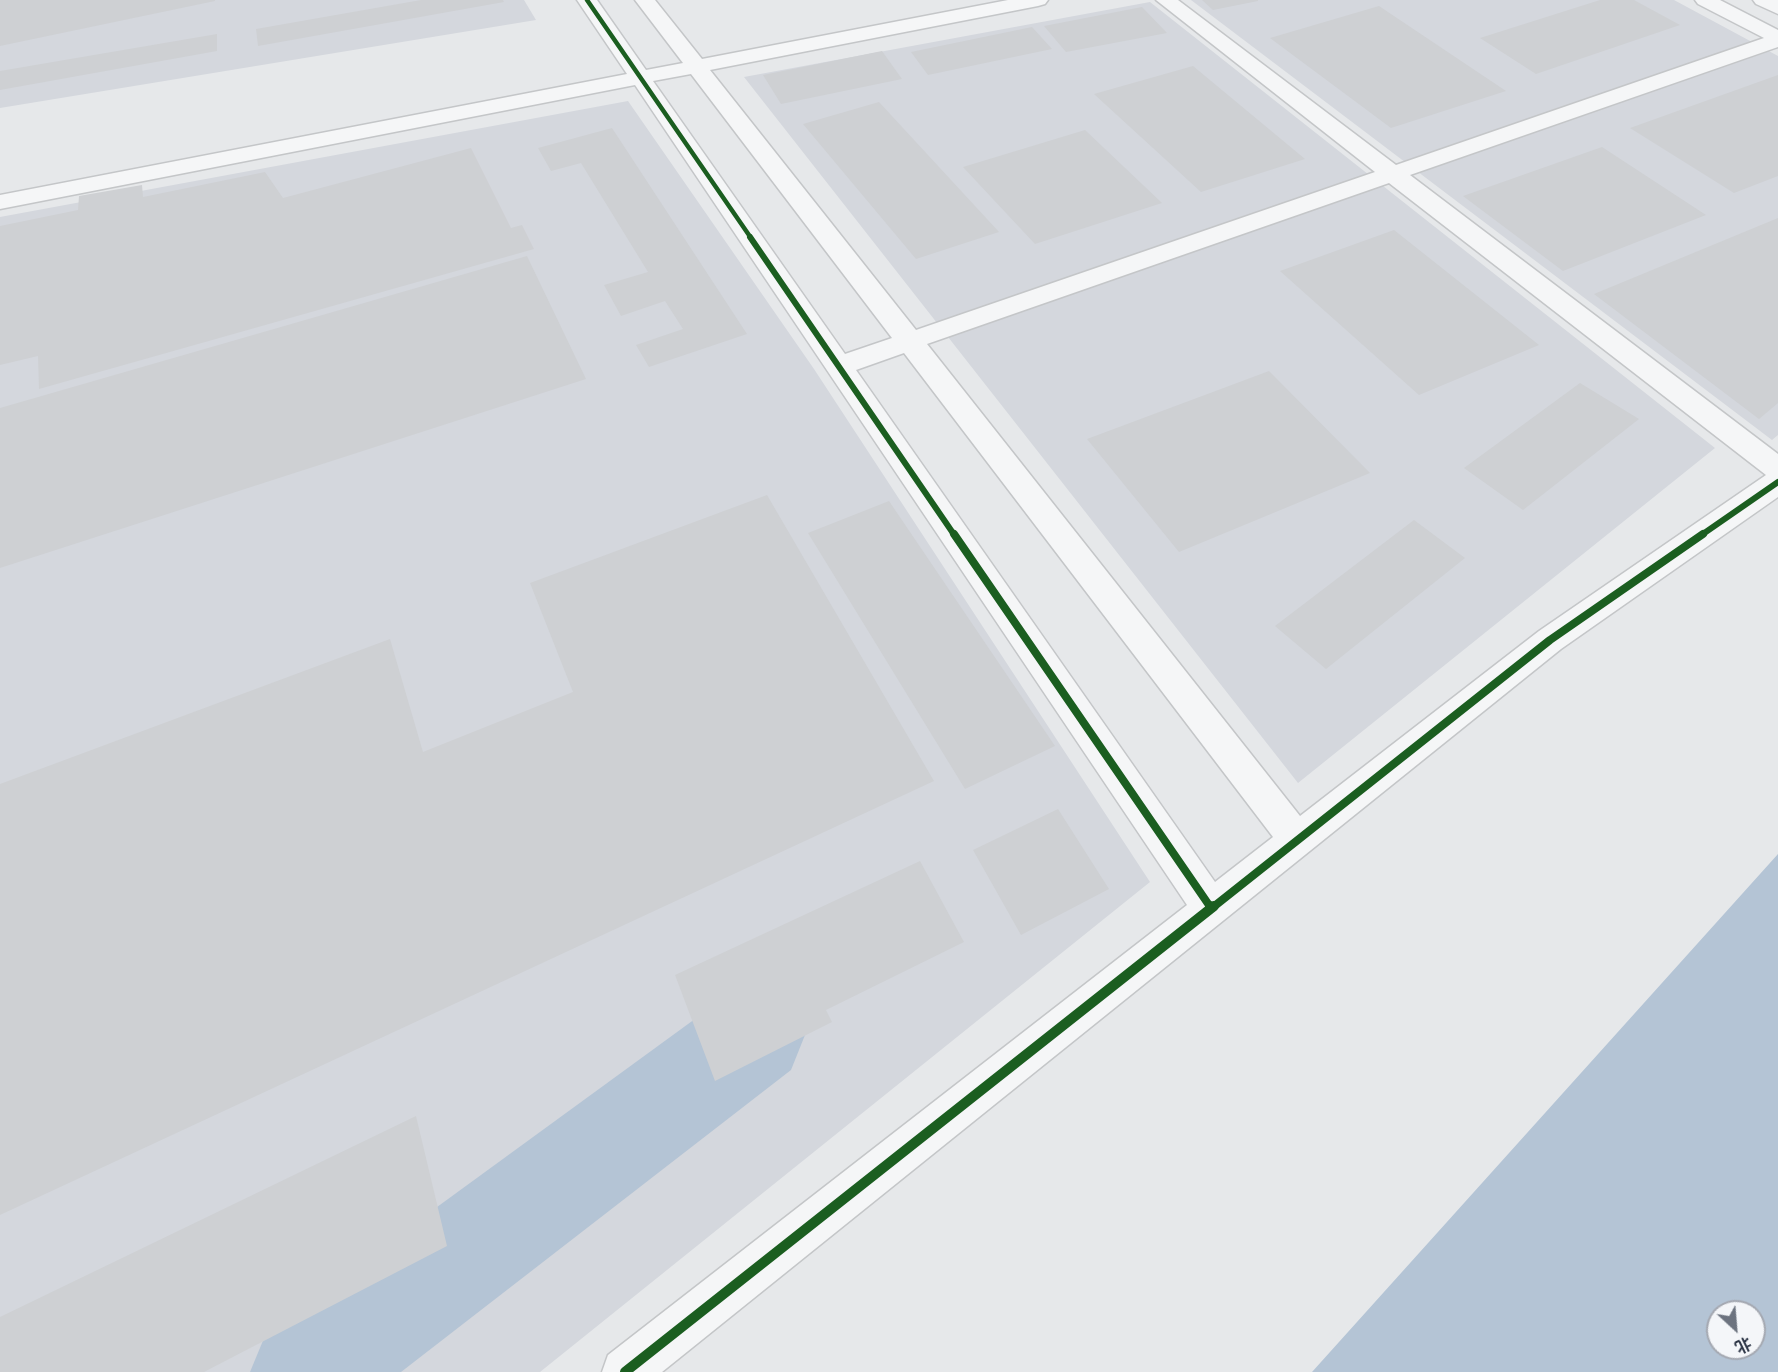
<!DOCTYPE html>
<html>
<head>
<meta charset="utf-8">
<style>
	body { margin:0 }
	#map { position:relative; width:1778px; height:1372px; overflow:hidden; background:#e6e8ea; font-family:"Public Sans","Noto Sans SC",sans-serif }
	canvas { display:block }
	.north { position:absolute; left:1706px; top:1300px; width:60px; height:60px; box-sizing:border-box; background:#f4f6f9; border:2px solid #a4a8b1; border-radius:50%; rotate:154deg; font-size:16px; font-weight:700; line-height:24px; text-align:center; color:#2b3445 }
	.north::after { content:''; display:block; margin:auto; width:21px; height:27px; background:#6c737f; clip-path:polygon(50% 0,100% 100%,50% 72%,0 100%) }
</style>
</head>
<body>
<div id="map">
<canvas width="1778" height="1372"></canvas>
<div class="north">北</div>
</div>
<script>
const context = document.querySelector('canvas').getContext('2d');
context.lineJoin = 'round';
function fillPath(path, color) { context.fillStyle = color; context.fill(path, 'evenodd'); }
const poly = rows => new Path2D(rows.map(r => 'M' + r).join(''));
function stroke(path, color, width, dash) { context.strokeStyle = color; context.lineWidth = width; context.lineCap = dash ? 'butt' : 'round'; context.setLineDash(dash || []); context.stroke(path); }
const built = poly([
	[0,0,524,0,536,20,0,108],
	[1191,0,1674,0,1778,56,1778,435,1772,440],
	[1150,2,1715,448,1298,783,744,77],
	[628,101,814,369,1150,882,540,1372,0,1372,0,217]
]);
const water = poly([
	[1778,854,1778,1372,1312,1372],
	[1718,1312,1754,1312,1754,1348,1718,1348]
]);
const river = poly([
	[756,986,791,1000,805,1035,791,1070,401,1372,250,1372,267,1331,721,1000,756,986]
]);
const building = poly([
	[0,0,215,0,215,1,0,46],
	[421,0,503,0,504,2,258,46,256,29],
	[1202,0,1258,0,1258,1,1213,10],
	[1600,0,1634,0,1680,25,1536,74,1480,38],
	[1379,6,1506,91,1391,128,1270,38],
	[1142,7,1167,33,1066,52,1044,26],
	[1032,27,1052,49,928,75,911,52],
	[217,34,217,51,0,90,0,71],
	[882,51,902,79,781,104,763,75],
	[1193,66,1305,159,1201,192,1094,94],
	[1778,75,1778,176,1734,193,1630,128],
	[879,102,999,232,916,259,803,124],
	[612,128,747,334,649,367,636,345,683,329,665,301,621,316,604,285,648,272,581,163,551,171,538,148],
	[1085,130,1162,203,1035,244,963,167],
	[1602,147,1706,215,1563,271,1463,196],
	[471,148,511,228,522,225,534,249,39,389,38,356,0,365,0,226,78,210,79,196,142,185,143,197,265,172,283,198],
	[1778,218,1778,403,1759,419,1594,294],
	[1394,230,1539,345,1419,395,1280,271],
	[527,256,586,379,0,568,0,408],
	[1269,371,1370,473,1179,552,1087,439],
	[1580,383,1639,419,1523,510,1464,468],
	[767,495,934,781,0,1215,0,784,390,639,423,752,573,692,530,583],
	[889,501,1055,746,965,789,808,533],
	[1414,520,1465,558,1326,669,1275,626],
	[1058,809,1109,889,1021,935,973,850],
	[920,861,964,942,826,1010,832,1022,715,1081,675,975],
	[416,1116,447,1246,204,1372,0,1372,0,1317]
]);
const minor = poly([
	[577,0,597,0,646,70,683,63,635,0,655,0,702,59,1008,0,1048,0,1045,4,1038,6,710,70,916,330,1375,172,1156,0,1178,0,1396,165,1764,38,1698,4,1695,0,1720,0,1778,30,1778,47,1410,175,1778,454,1778,497,1561,649,662,1372,602,1372,608,1355,1187,905,635,85,0,209,0,195,627,74,577,0],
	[691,74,892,338,845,354,653,81,691,74],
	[1389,183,1766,475,1539,631,1300,816,927,344,1389,183],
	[904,353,1273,837,1215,882,856,370,904,353],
	[1753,0,1778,0,1778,14,1756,4,1753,0]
]);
const cyclewayFar3 = poly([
	[587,0,751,238]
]);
const cyclewayFar2 = poly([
	[750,237,955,536],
	[1700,536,1778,482]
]);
const cyclewayFar1 = poly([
	[954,534,1211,908],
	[1212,908,1550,640,1703,534]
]);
const cycleway = poly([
	[1210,906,1211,908],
	[625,1372,1214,906]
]);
fillPath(built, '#d4d7dd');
fillPath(water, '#b4c4d5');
fillPath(river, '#b4c4d5');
fillPath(building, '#ced0d3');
stroke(minor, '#c4c6c8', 3);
fillPath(minor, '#f5f6f7');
stroke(cyclewayFar3, '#1b5e20', 4.5);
stroke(cyclewayFar2, '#1b5e20', 6);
stroke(cyclewayFar1, '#1b5e20', 8);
stroke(cycleway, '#1b5e20', 10);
</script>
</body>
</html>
